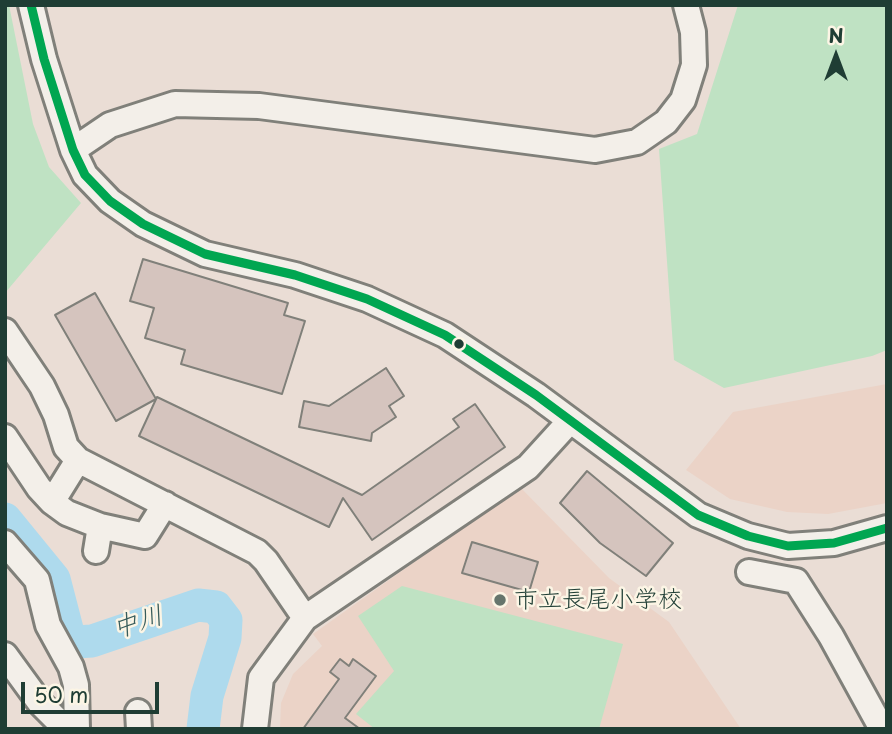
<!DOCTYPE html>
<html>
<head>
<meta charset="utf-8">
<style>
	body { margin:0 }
	#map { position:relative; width:892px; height:734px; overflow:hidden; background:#eaddd5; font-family:"Playpen Sans",sans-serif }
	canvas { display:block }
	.frame { position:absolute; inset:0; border:7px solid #1f3d34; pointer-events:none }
	.north { position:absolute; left:801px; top:21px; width:70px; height:70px; -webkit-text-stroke:5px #fcf5e5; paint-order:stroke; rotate:0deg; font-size:19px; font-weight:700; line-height:28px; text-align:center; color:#1f3d34 }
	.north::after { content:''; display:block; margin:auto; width:24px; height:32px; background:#1f3d34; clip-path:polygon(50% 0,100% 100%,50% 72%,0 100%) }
	.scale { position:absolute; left:21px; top:682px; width:138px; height:32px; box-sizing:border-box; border:4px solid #1f3d34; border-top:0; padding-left:9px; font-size:21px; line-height:24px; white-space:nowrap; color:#1f3d34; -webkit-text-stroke:5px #fcf5e5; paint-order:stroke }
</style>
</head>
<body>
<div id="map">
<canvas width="892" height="734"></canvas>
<div class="frame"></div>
<div class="north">N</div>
<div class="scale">50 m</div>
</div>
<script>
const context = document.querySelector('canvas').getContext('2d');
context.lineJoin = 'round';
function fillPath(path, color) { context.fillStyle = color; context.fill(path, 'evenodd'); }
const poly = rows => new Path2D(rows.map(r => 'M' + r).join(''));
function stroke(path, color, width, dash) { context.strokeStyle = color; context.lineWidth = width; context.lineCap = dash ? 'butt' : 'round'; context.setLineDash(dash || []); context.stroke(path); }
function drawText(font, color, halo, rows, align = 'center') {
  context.font = font + ' "Playpen Sans","Klee One",sans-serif'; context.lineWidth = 5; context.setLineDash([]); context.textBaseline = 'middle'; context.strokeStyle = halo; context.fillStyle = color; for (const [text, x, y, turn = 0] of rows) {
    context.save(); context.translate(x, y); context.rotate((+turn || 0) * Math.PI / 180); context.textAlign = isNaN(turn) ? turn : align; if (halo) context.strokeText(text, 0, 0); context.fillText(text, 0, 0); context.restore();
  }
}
const built = poly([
	[887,384,887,503,828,514,787,512,730,499,686,470,733,412],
	[520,487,609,578,669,622,741,729,280,729,281,703,293,674,322,646,313,634]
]);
const green = poly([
	[5,5,9,5,33,124,49,167,81,203,5,293],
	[738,5,887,5,887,350,872,356,724,388,674,360,659,149,697,134],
	[402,586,623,644,599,729,375,729,356,714,394,671,358,616]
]);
const river = poly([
	[5,519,54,579,68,633,76,642,92,641,198,605,216,607,226,620,225,638,207,696,203,729]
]);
const building = poly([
	[143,259,288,303,284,315,305,321,282,394,181,364,185,350,145,338,154,308,130,301,143,259],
	[95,293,156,399,116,421,55,315,95,293],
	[386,368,404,396,389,406,396,417,372,433,371,441,299,427,304,401,329,406,386,368],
	[157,397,362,495,459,427,453,419,475,404,505,447,372,540,343,498,329,527,139,436,157,397],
	[587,471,673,543,646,576,600,543,560,503,587,471],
	[472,542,538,562,529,592,462,573,472,542],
	[340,659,349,666,353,659,376,676,345,718,360,729,303,729,339,679,330,672,340,659]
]);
const minor = poly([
	[31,5,44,59,73,150,85,175,110,201,143,224,205,254,295,275,367,299,445,335,536,395,698,515,748,536,788,546,834,543,887,528],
	[73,150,110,125,175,104,259,106,595,150,637,142,666,122,683,100,694,65,693,32,686,5],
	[5,331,42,386,56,415,66,447,78,460,257,552,266,561,305,618],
	[5,437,39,488,52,502,67,513,100,526,145,536,165,504],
	[52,502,78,460],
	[5,543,37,580,48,625,71,667,76,685,77,729],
	[96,551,100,526],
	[749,572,796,581,831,636,882,729],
	[5,655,40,703,66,729],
	[138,712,139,729],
	[255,729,261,678,305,618,528,467,569,422]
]);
const bus1 = poly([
	[31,5,44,59,73,150,85,175,110,201,143,224,205,254,295,275,367,299,445,335,536,395,698,515,748,536,788,546,834,543,887,528]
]);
const markers = [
	[459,344,6,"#1f3d34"],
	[500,600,7,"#66756c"]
];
const poiNames = [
	["市立長尾小学校",514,600]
];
const waterNames = [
	["中川",138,623,-17]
];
fillPath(built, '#ebd3c7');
fillPath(green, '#bfe2c3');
stroke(river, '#aedaed', 33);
fillPath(building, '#d5c4be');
stroke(building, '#80807a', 2);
stroke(minor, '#80807a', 30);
stroke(minor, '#f3efe9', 24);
stroke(bus1, '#00a651', 9);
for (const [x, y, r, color] of markers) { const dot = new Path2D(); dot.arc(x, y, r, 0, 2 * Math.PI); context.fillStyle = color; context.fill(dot); stroke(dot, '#fcf5e5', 2.5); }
drawText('24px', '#1f3d34', '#fcf5e5', poiNames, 'left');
drawText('italic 26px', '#375c5b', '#fcf5e5', waterNames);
</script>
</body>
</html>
